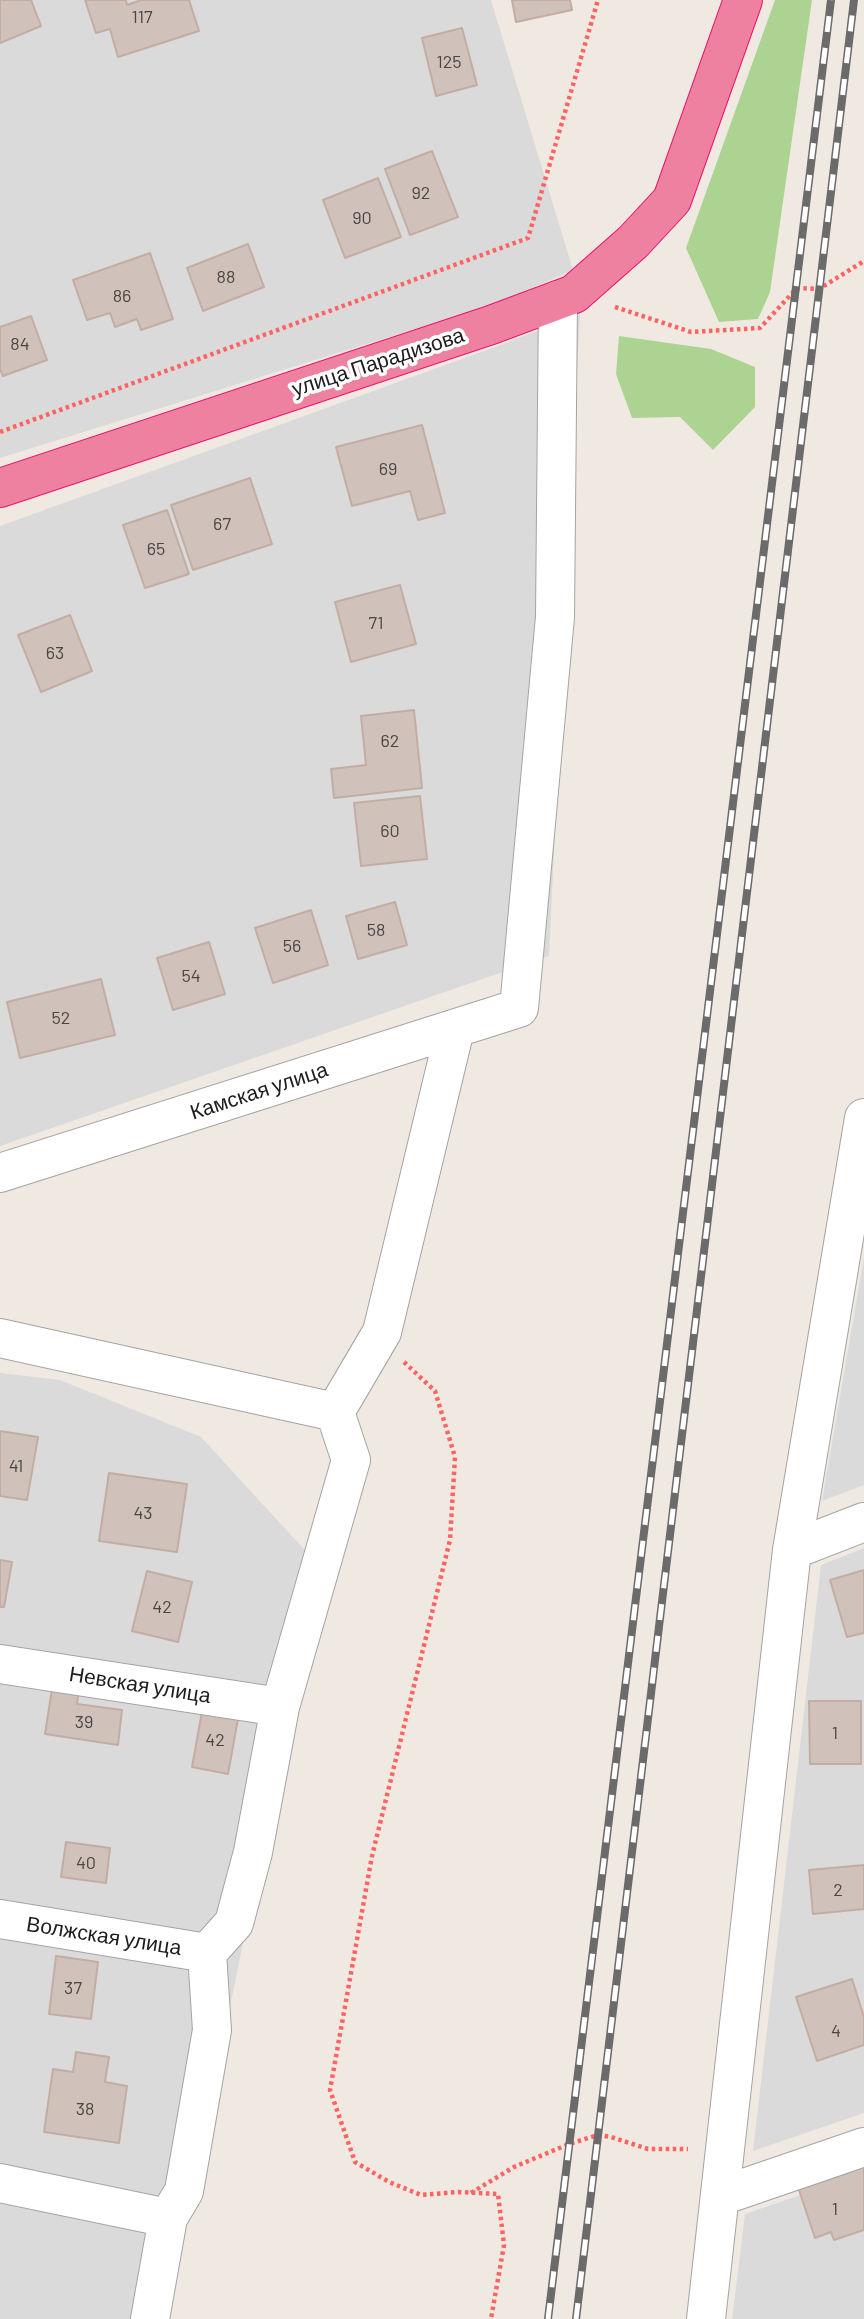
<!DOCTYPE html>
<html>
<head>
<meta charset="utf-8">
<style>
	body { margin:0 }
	canvas { display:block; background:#efe9e2 }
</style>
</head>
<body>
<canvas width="864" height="2319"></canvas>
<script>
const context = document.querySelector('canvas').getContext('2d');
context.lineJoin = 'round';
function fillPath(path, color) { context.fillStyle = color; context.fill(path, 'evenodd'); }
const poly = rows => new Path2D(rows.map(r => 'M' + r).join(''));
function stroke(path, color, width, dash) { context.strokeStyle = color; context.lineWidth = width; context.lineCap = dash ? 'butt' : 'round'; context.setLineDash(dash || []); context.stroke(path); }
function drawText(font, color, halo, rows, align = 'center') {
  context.font = font + ' Barlow,sans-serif'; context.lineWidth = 7; context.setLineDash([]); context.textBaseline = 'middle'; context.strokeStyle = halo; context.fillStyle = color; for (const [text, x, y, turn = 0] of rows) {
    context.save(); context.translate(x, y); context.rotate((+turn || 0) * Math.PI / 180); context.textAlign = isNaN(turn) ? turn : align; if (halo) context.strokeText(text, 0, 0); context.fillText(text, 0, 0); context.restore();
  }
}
const residential = poly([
	[0,0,491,0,573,270,495,304,0,458],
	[580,314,549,956,0,1146,0,526,495,347],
	[864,1257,864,1485,822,1501],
	[0,1373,60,1380,201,1437,312,1558,285,1738,166,2319,0,2319],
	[864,1548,864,2113,753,2151,821,1565],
	[864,2173,864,2319,732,2319,745,2214]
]);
const forest = poly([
	[775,0,812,0,770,292,758,319,719,322,686,248],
	[619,336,711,349,755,367,755,407,713,450,680,417,632,418,616,374]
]);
const building = poly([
	[0,0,31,0,41,26,0,43,0,0],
	[85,0,126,0,127,5,141,0,189,0,199,31,118,57,110,29,96,33,85,0],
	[512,0,570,0,572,10,516,22,512,0],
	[462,28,477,85,436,96,422,38,462,28],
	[432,151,458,217,410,235,385,169,432,151],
	[378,178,401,237,345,258,323,200,378,178],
	[248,244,264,287,203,311,187,268,248,244],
	[150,253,173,319,141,330,137,319,115,327,110,313,87,320,73,280,150,253],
	[31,316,47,360,3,376,0,369,0,327,31,316],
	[422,425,445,513,418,520,410,491,352,506,336,447,422,425],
	[250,478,272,544,193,570,171,505,250,478],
	[167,510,189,574,145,588,123,525,167,510],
	[400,585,416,644,351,662,335,602,400,585],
	[70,615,92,671,41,692,18,635,70,615],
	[414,710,422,788,334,798,331,769,366,765,361,716,414,710],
	[420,796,427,859,361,866,354,803,420,796],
	[395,902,407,945,358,959,346,916,395,902],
	[311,910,328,965,273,983,255,928,311,910],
	[209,942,225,994,173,1010,157,958,209,942],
	[101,979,115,1035,20,1058,7,1002,101,979],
	[0,1431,38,1437,27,1500,0,1496,0,1431],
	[109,1473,187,1484,177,1552,99,1541,109,1473],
	[0,1560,12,1562,4,1607,0,1607,0,1560],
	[864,1570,864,1633,847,1637,830,1580,864,1570],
	[147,1571,192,1582,178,1642,132,1631,147,1571],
	[53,1683,79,1687,77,1704,122,1710,118,1745,45,1734,53,1683],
	[809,1701,861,1701,861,1764,810,1764,809,1701],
	[203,1706,239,1713,228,1774,192,1767,203,1706],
	[66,1842,110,1848,106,1883,61,1877,66,1842],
	[864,1865,864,1909,813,1914,809,1870,864,1865],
	[56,1956,98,1962,91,2019,49,2014,56,1956],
	[852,1979,864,2017,864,2045,817,2061,796,1997,852,1979],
	[76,2052,109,2057,105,2082,127,2086,119,2143,44,2132,53,2069,73,2072,76,2052],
	[864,2165,864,2230,834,2240,831,2232,815,2238,798,2187,864,2165]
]);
const path = poly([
	[615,307,691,332,760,328,797,288,819,289,864,261],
	[0,432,528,238,598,0],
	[404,1362,435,1391,455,1457,450,1540,372,1856,330,2090,355,2162,389,2182,421,2195,458,2192,498,2194,504,2245,491,2319],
	[471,2193,514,2167,569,2144,598,2135,611,2137,648,2149,688,2149]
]);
const street = poly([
	[0,1173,519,1008,555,617,558,300],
	[0,1338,335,1412,382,1332,455,1029],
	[792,1550,864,1522],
	[0,1664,280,1707],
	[0,1919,207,1953],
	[0,2183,168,2218],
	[721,2196,864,2147],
	[150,2319,168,2218,184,2191,212,2030,207,1953,234,1923,253,1852,280,1707,351,1460,335,1412],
	[706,2319,792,1550,864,1118]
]);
const highway = poly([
	[0,488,491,325,574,294,633,242,672,200,743,0]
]);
const rail = poly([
	[548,2319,831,0],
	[576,2319,854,0]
]);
const numberNames = [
	["117",142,17],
	["125",449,62],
	["92",421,193],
	["90",362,218],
	["88",226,277],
	["86",122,296],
	["84",20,344],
	["69",388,469],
	["67",222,524],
	["65",156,549],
	["71",376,623],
	["63",55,653],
	["62",390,741],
	["60",390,831],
	["58",376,930],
	["56",292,946],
	["54",191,976],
	["52",61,1018],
	["41",16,1466],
	["43",143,1513],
	["42",162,1607],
	["39",84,1722],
	["1",835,1733],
	["42",215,1740],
	["40",86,1863],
	["2",838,1890],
	["37",73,1988],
	["4",836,2031],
	["38",85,2109],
	["1",835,2209]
];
const streetNames = [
	["улица Парадизова",378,362,-18],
	["Камская улица",259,1091,-18],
	["Невская улица",140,1685,9],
	["Волжская улица",104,1936,9]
];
fillPath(residential, '#dbdada');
fillPath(forest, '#acd392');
fillPath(building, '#d0c2ba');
stroke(building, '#c3ada3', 2);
stroke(street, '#a4a4a4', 40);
stroke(highway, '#ea1271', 40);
stroke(path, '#ff6463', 4.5, [3.5, 3.5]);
stroke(street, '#fff', 38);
stroke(highway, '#ef81a0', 38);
stroke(rail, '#6b6b6b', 8);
stroke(rail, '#fff', 5, [16]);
drawText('18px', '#4a4644', null, numberNames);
drawText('21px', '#1d1d1d', '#fff', streetNames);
</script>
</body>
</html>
